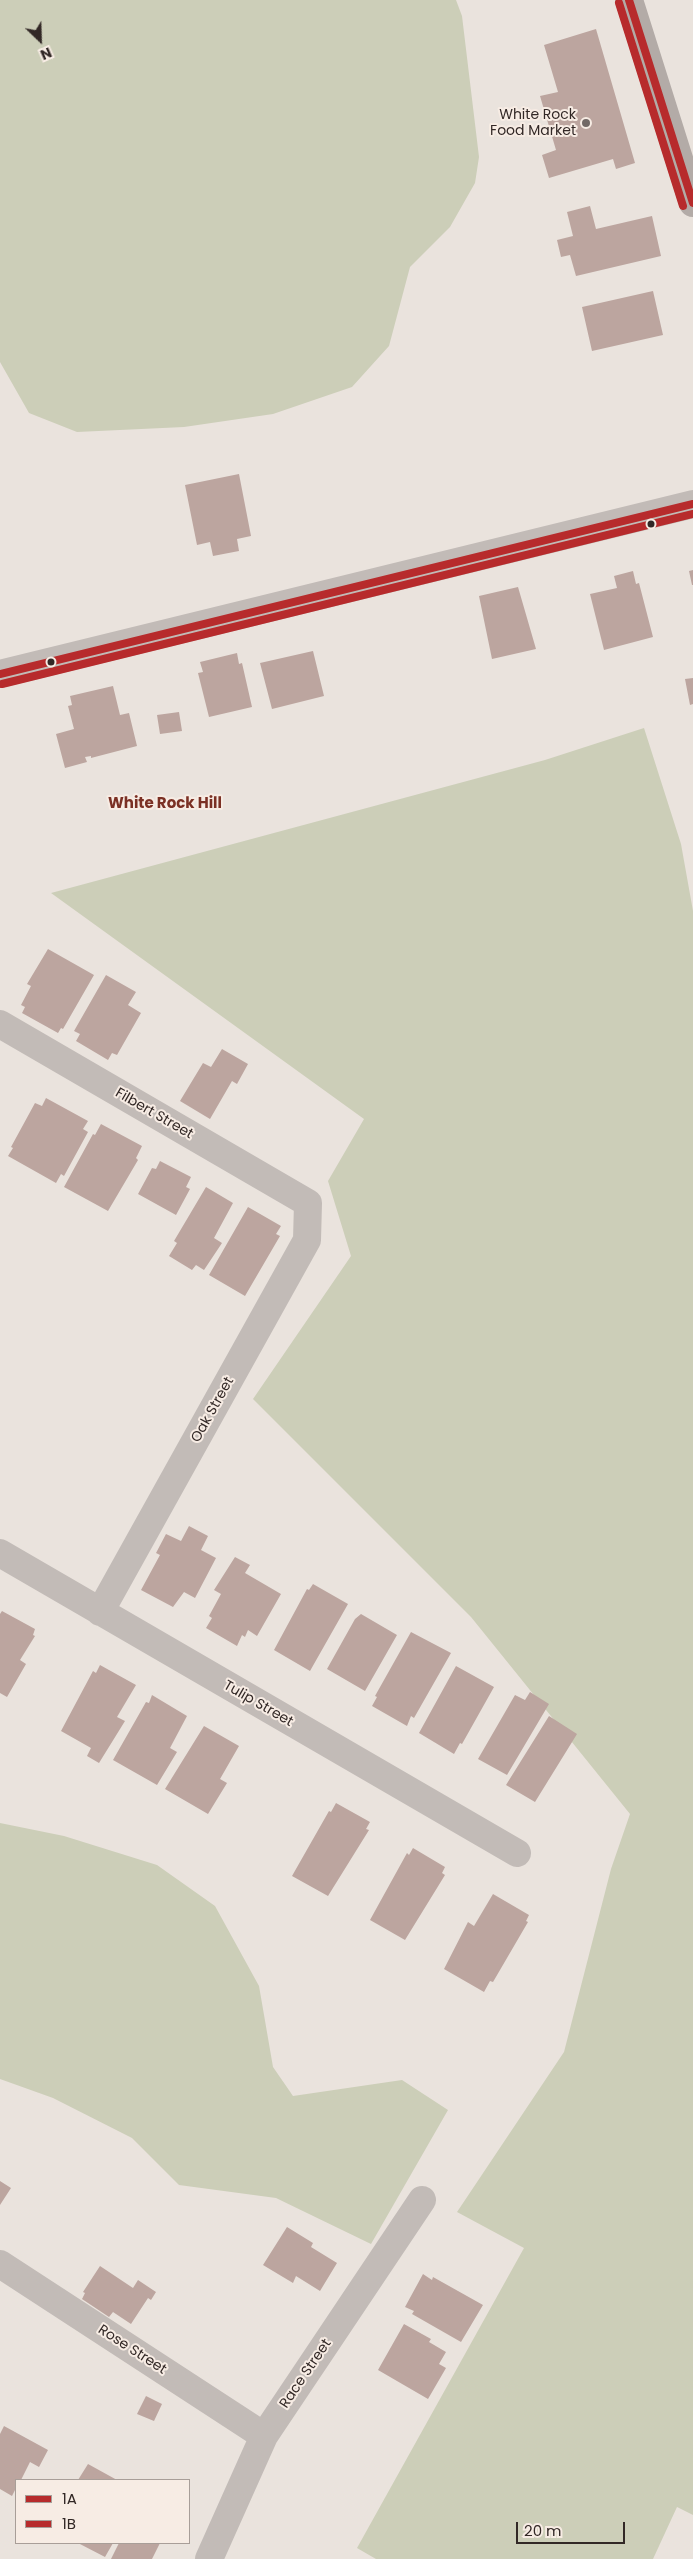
<!DOCTYPE html>
<html>
<head>
<meta charset="utf-8">
<style>
	body { margin:0 }
	#map { position:relative; width:693px; height:2559px; overflow:hidden; background:#eae3dd; font-family:Poppins,sans-serif }
	canvas { display:block }
	.legend { position:absolute; left:15px; top:2479px; width:175px; height:65px; box-sizing:border-box; background:#f7ece4; border:1px solid #a89e98; margin:0; padding:6px 9px; list-style:none; font-size:15px; color:#322826 }
	.legend li { display:flex; align-items:center; gap:10px; height:25px }
	.legend b { width:25px; border:1px solid #a89e98 }
	.north { position:absolute; left:15px; top:15px; width:50px; height:50px; -webkit-text-stroke:4px #f7ece4; paint-order:stroke; rotate:156deg; font-size:14px; font-weight:700; line-height:20px; text-align:center; color:#322826 }
	.north::after { content:''; display:block; margin:auto; width:18px; height:22px; background:#322826; clip-path:polygon(50% 0,100% 100%,50% 72%,0 100%) }
	.scale { position:absolute; left:516px; top:2522px; width:109px; height:22px; box-sizing:border-box; border:2px solid #322826; border-top:0; padding-left:6px; font-size:15px; line-height:18px; white-space:nowrap; color:#322826; -webkit-text-stroke:4px #f7ece4; paint-order:stroke }
</style>
</head>
<body>
<div id="map">
<canvas width="693" height="2559"></canvas>
<ul class="legend">
<li><b style="height:6px;background:#b72b2c"></b>1A</li>
<li><b style="height:6px;background:#b72b2c"></b>1B</li>
</ul>
<div class="north">N</div>
<div class="scale">20 m</div>
</div>
<script>
const context = document.querySelector('canvas').getContext('2d');
context.lineJoin = 'round';
function fillPath(path, color) { context.fillStyle = color; context.fill(path, 'evenodd'); }
const poly = rows => new Path2D(rows.map(r => 'M' + r).join(''));
function stroke(path, color, width, dash) { context.strokeStyle = color; context.lineWidth = width; context.lineCap = dash ? 'butt' : 'round'; context.setLineDash(dash || []); context.stroke(path); }
function drawText(font, color, halo, rows, align = 'center') {
  context.font = font + ' Poppins,sans-serif'; context.lineWidth = 4; context.setLineDash([]); context.textBaseline = 'middle'; context.strokeStyle = halo; context.fillStyle = color; for (const [text, x, y, turn = 0] of rows) {
    context.save(); context.translate(x, y); context.rotate((+turn || 0) * Math.PI / 180); context.textAlign = isNaN(turn) ? turn : align; if (halo) context.strokeText(text, 0, 0); context.fillText(text, 0, 0); context.restore();
  }
}
const green = poly([
	[0,0,456,0,462,16,479,157,475,183,450,227,410,267,389,346,352,387,273,414,184,427,77,432,29,413,0,362],
	[644,728,681,844,693,911,693,2515,677,2507,653,2559,376,2559,357,2548,524,2248,457,2212,564,2052,611,1869,630,1814,471,1617,253,1399,351,1256,328,1181,364,1119,51,893,545,760],
	[0,1823,64,1836,157,1865,215,1906,259,1986,273,2067,293,2096,402,2080,448,2110,371,2244,276,2198,179,2185,132,2138,53,2098,0,2079]
]);
const building = poly([
	[596,29,635,163,616,169,613,159,549,178,542,155,556,150,540,96,558,92,544,45],
	[590,206,596,229,652,216,661,256,576,276,570,255,561,257,557,240,573,236,567,212],
	[653,291,663,335,592,351,582,307],
	[239,474,251,536,237,539,239,551,213,556,210,542,197,545,185,485],
	[693,570,693,585,692,585,689,571],
	[633,571,636,584,639,583,653,637,604,650,590,594,617,588,614,576],
	[518,587,536,649,492,659,479,596],
	[313,651,324,696,272,709,260,663],
	[237,653,239,664,242,663,252,707,209,717,198,673,203,672,200,662],
	[693,678,693,704,690,705,685,679],
	[113,686,120,715,129,713,137,746,91,758,91,756,85,757,87,762,65,768,56,734,74,729,68,706,72,705,70,696],
	[179,712,182,731,160,734,157,715],
	[48,949,94,975,63,1029,61,1028,58,1033,22,1013,25,1007,21,1005,31,986,27,984],
	[106,975,136,992,128,1005,141,1013,117,1055,112,1053,108,1060,76,1041,80,1034,74,1031],
	[222,1049,248,1064,237,1084,232,1081,210,1119,180,1101,203,1063,211,1067],
	[46,1098,88,1121,83,1129,88,1132,64,1176,61,1174,56,1183,8,1156,13,1148,11,1147,35,1103,42,1106],
	[101,1124,142,1146,136,1158,138,1160,108,1211,64,1187,93,1134,95,1135],
	[160,1161,191,1177,186,1187,190,1189,176,1215,138,1194,152,1168,156,1169],
	[206,1187,233,1203,214,1238,222,1243,204,1270,196,1265,192,1270,169,1256,177,1243,174,1241],
	[248,1207,281,1226,276,1234,280,1236,245,1296,209,1275],
	[189,1526,208,1536,201,1550,216,1558,195,1598,184,1592,173,1607,141,1590,160,1555,156,1553,166,1534,181,1541],
	[235,1557,250,1565,245,1573,281,1594,257,1636,248,1630,245,1637,242,1635,237,1646,206,1628,212,1618,209,1616,221,1594,214,1590],
	[313,1584,348,1604,310,1671,274,1650,307,1589,309,1590],
	[2,1611,35,1629,33,1635,35,1636,20,1660,26,1664,7,1697,0,1693,0,1614],
	[361,1614,397,1635,365,1691,327,1669,355,1619],
	[411,1632,451,1653,414,1718,411,1716,407,1726,372,1706,377,1697,375,1696],
	[100,1665,136,1685,117,1717,125,1721,99,1763,87,1756,91,1748,61,1731,93,1671,96,1673],
	[456,1666,494,1687,462,1744,460,1743,454,1754,419,1733],
	[530,1692,549,1704,507,1775,478,1759,515,1695,525,1700],
	[152,1695,187,1716,170,1748,177,1752,157,1785,113,1760,146,1702,149,1703],
	[549,1716,577,1734,535,1802,506,1785],
	[204,1726,239,1746,220,1779,227,1783,208,1814,165,1789],
	[336,1803,370,1822,366,1829,369,1830,328,1896,292,1876,329,1811,331,1812],
	[413,1848,445,1867,442,1873,445,1875,405,1940,370,1920,407,1853,409,1855],
	[493,1894,529,1915,526,1921,528,1922,493,1982,490,1981,484,1992,444,1969,468,1922,474,1926],
	[0,2181,11,2188,0,2205],
	[287,2227,313,2243,311,2247,337,2263,320,2291,296,2276,293,2283,263,2265],
	[100,2266,133,2288,138,2280,156,2292,151,2300,148,2298,131,2324,113,2312,109,2317,82,2299,85,2293,83,2292],
	[423,2274,432,2280,433,2277,483,2305,461,2342,412,2314,414,2311,405,2307],
	[404,2324,431,2339,429,2342,446,2352,439,2364,446,2368,428,2399,378,2370],
	[146,2396,162,2404,154,2421,137,2414],
	[4,2426,48,2450,39,2467,30,2462,21,2480,16,2480,16,2488,12,2496,0,2489,0,2434],
	[88,2464,117,2480,78,2480],
	[78,2543,113,2543,105,2557],
	[119,2543,160,2543,152,2559,111,2559]
]);
const street = poly([
	[0,674,693,504],
	[0,1024,308,1203,307,1240,100,1612],
	[0,1553,517,1853],
	[0,2264,264,2436],
	[209,2559,264,2436,422,2200]
]);
const secondary = poly([
	[629,0,693,203]
]);
const bus1 = poly([
	[629,0,693,203],
	[0,674,693,504]
]);
const bus2 = poly([
	[619,3,683,206],
	[2,684,693,514]
]);
const markers = [
	[586,123,5,"#726966"],
	[651,524,4.5,"#322826"],
	[51,662,4.5,"#322826"]
];
const poiNames = [
	["White Rock",576,115],
	["Food Market",576,131]
];
const streetNames = [
	["Filbert Street",154,1114,30],
	["Oak Street",213,1410,-61],
	["Tulip Street",258,1704,30],
	["Rose Street",132,2350,33],
	["Race Street",306,2374,-56]
];
const neighbourhoodNames = [
	["White Rock Hill",165,804]
];
fillPath(green, '#ccceb8');
fillPath(building, '#bca59f');
stroke(street, '#c2bbb7', 28);
stroke(secondary, '#b3aba7', 28);
stroke(bus1, '#b72b2c', 8);
stroke(bus2, '#b72b2c', 8);
for (const [x, y, r, color] of markers) { const dot = new Path2D(); dot.arc(x, y, r, 0, 2 * Math.PI); context.fillStyle = color; context.fill(dot); stroke(dot, '#f7ece4', 2); }
drawText('14px', '#322826', '#f7ece4', poiNames, 'right');
drawText('14px', '#322826', '#f7ece4', streetNames);
drawText('bold 15px', '#7b3024', '#f7ece4', neighbourhoodNames);
</script>
</body>
</html>
